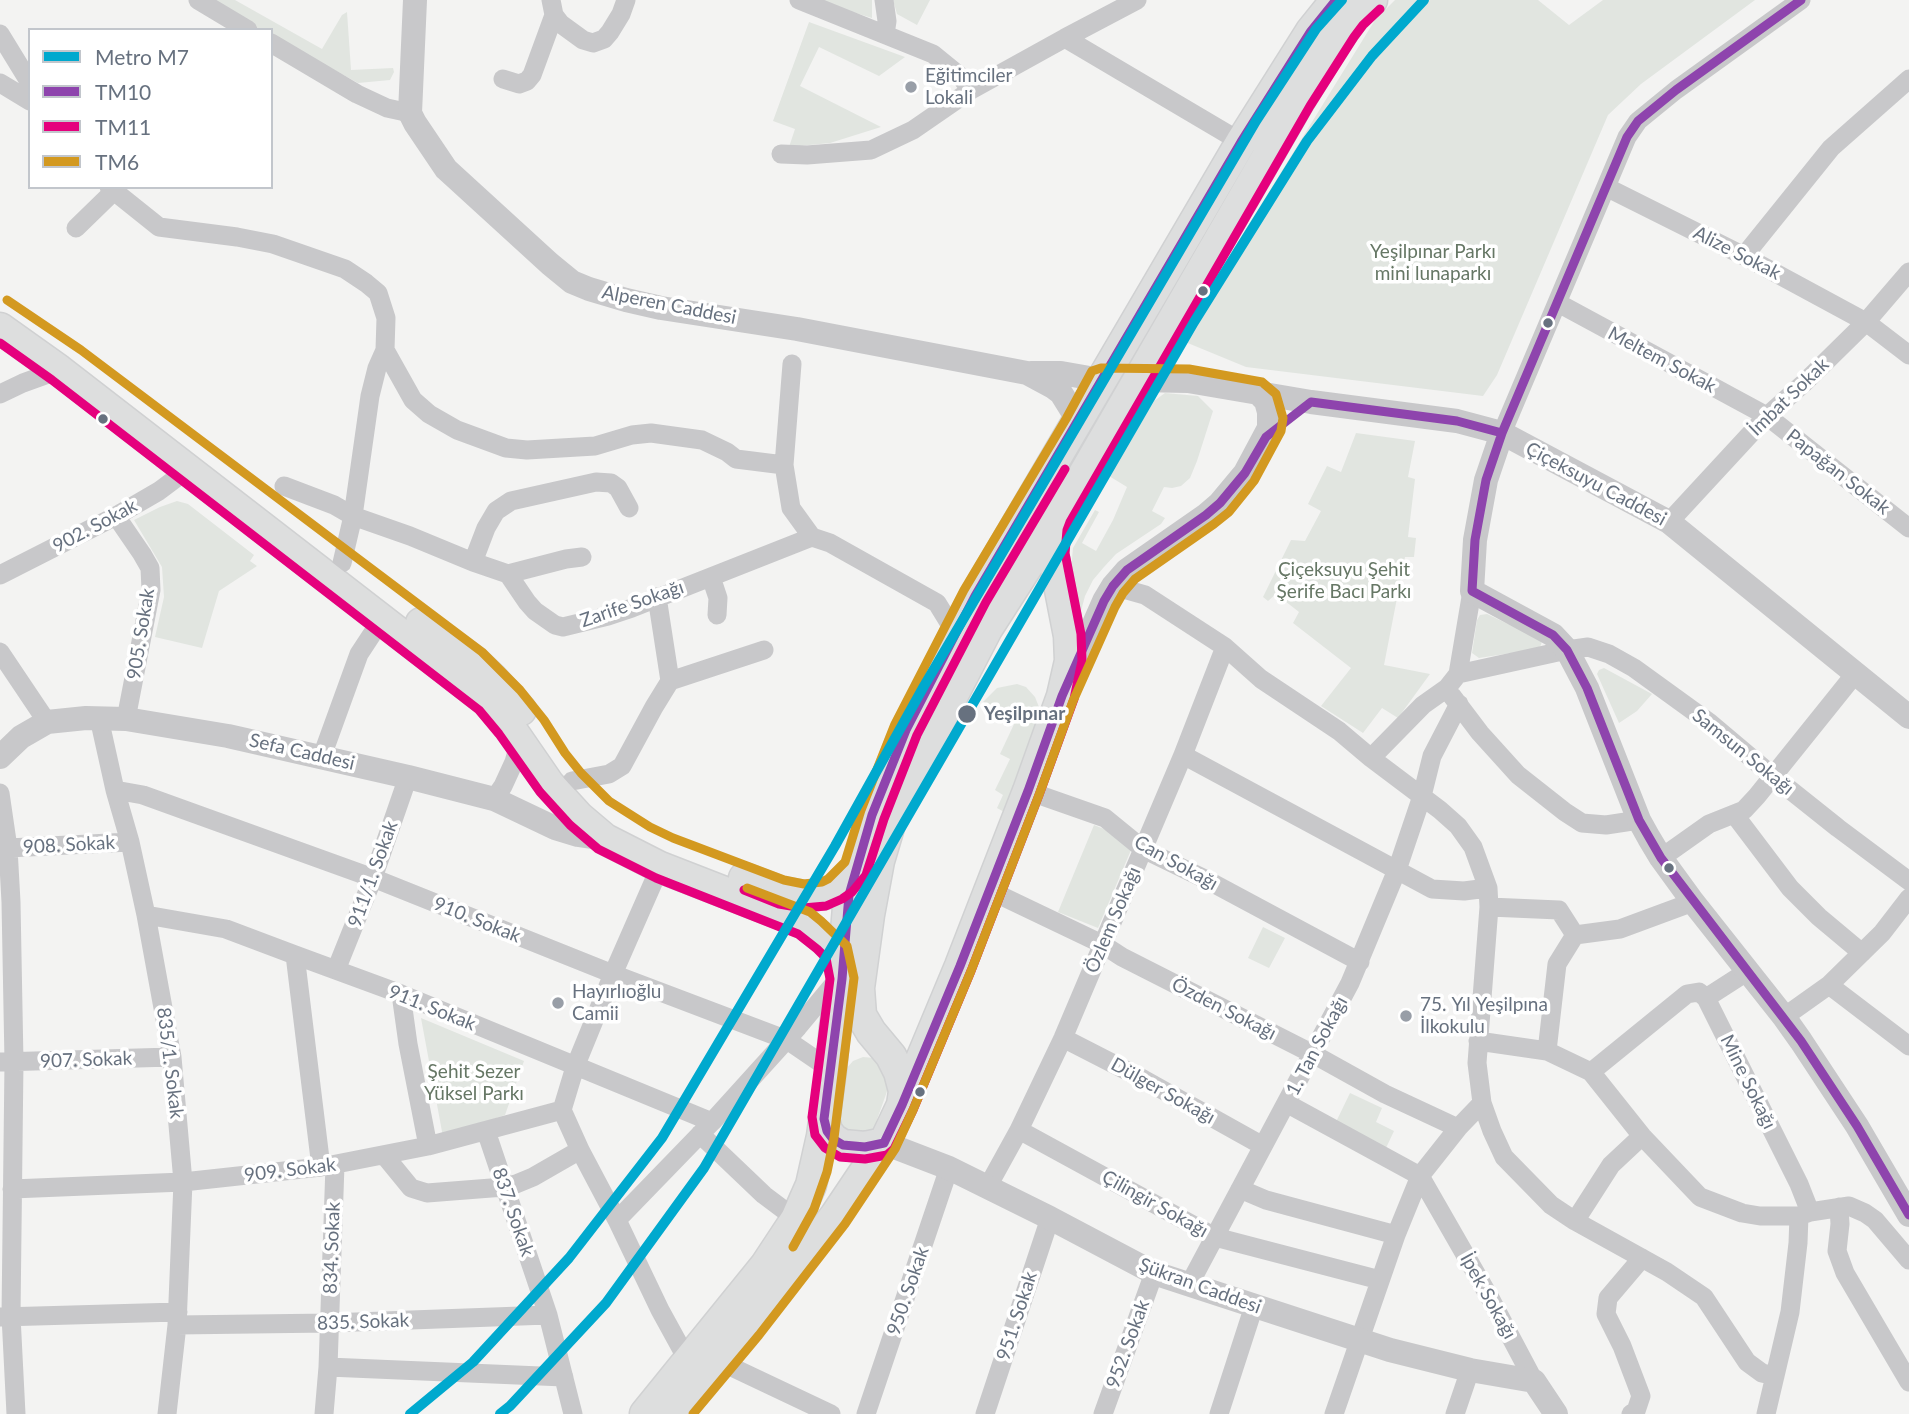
<!DOCTYPE html>
<html>
<head>
<meta charset="utf-8">
<style>
	body { margin:0 }
	#map { position:relative; width:1909px; height:1414px; overflow:hidden; background:#f3f3f2; font-family:Lato,sans-serif }
	canvas { display:block }
	.legend { position:absolute; left:28px; top:28px; width:245px; height:161px; box-sizing:border-box; background:#fff; border:2px solid #c2c6cc; margin:0; padding:9px 12px; list-style:none; font-size:21px; color:#67717f }
	.legend li { display:flex; align-items:center; gap:14px; height:35px }
	.legend b { width:35px; border:2px solid #c2c6cc }
</style>
</head>
<body>
<div id="map">
<canvas width="1909" height="1414"></canvas>
<ul class="legend">
<li><b style="height:9px;background:#00a9ce"></b>Metro M7</li>
<li><b style="height:9px;background:#8e44ad"></b>TM10</li>
<li><b style="height:9px;background:#e5007d"></b>TM11</li>
<li><b style="height:9px;background:#d39920"></b>TM6</li>
</ul>
</div>
<script>
const context = document.querySelector('canvas').getContext('2d');
context.lineJoin = 'round';
function fillPath(path, color) { context.fillStyle = color; context.fill(path, 'evenodd'); }
const poly = rows => new Path2D(rows.map(r => 'M' + r).join(''));
function stroke(path, color, width, dash) { context.strokeStyle = color; context.lineWidth = width; context.lineCap = dash ? 'butt' : 'round'; context.setLineDash(dash || []); context.stroke(path); }
function drawText(font, color, halo, rows, align = 'center') {
  context.font = font + ' Lato,sans-serif'; context.lineWidth = 7; context.setLineDash([]); context.textBaseline = 'middle'; context.strokeStyle = halo; context.fillStyle = color; for (const [text, x, y, turn = 0] of rows) {
    context.save(); context.translate(x, y); context.rotate((+turn || 0) * Math.PI / 180); context.textAlign = isNaN(turn) ? turn : align; if (halo) context.strokeText(text, 0, 0); context.fillText(text, 0, 0); context.restore();
  }
}
const green = poly([
	[211,0,235,0,322,49,342,15,347,12,351,70,393,68,394,72,390,80,358,83,271,35,271,30,261,30],
	[813,0,872,0,872,18],
	[893,0,930,0,917,25,897,14],
	[1395,0,1538,0,1569,25,1603,0,1755,0,1641,84,1608,115,1497,375,1483,396,1246,367,1178,339,1375,20],
	[809,22,905,57,879,76,819,47,800,86,881,127,830,143,789,147,795,129,773,121],
	[1165,393,1198,396,1213,411,1197,461,1190,478,1181,486,1172,488,1164,487,1152,511,1165,518,1161,524,1116,554,1104,567,1093,580,1085,596,1081,611,1071,570,1073,548,1095,510,1099,512,1082,543,1096,551,1113,520,1127,487,1109,476,1154,401],
	[1356,433,1415,441,1408,477,1415,479,1408,537,1416,538,1414,557,1405,557,1384,665,1430,674,1398,718,1382,708,1363,733,1321,706,1351,668,1293,623,1299,612,1276,594,1268,601,1263,597,1291,540,1305,541,1321,511,1308,504,1327,466,1341,472],
	[177,501,188,504,254,555,250,561,257,566,219,591,202,648,155,637,164,597,162,567,134,520,160,507],
	[1487,614,1542,640,1541,645,1538,649,1479,658,1472,653,1477,620,1480,615],
	[1604,668,1652,694,1637,711,1619,723,1597,674,1599,670],
	[1017,684,1026,687,1035,697,1043,717,1006,813,997,808,1003,795,995,790,1010,759,1000,754,1015,722,983,702,997,688],
	[1094,825,1124,837,1131,850,1098,928,1058,912],
	[1263,927,1285,938,1269,968,1248,958],
	[421,1018,524,1061,505,1115,443,1137],
	[863,1057,874,1058,884,1064,890,1083,874,1128,868,1135,857,1137,838,1126,845,1070,853,1061],
	[1350,1093,1382,1108,1376,1122,1394,1131,1386,1148,1335,1124]
]);
const minor = poly([
	[198,0,248,30],
	[551,0,554,15,561,24,583,40,593,43,604,39,610,32,621,14,626,0],
	[799,0,933,54,960,76,971,90],
	[884,0,887,21,885,34],
	[1137,0,1065,38,1241,142],
	[0,34,30,83],
	[271,43,357,94,387,108,410,113],
	[503,79,519,84,527,81,532,75,554,15],
	[0,83,30,101],
	[781,154,807,155,871,150,913,130,971,90,1065,38],
	[109,187,159,227,237,237,273,244,345,269,366,283,378,293,386,318,385,350,377,368,370,396,353,516,342,563],
	[1606,187,1744,256,1866,322,1909,355],
	[76,228,113,192],
	[1744,256,1831,148,1909,79],
	[1558,303,1767,416,1909,528],
	[385,350,413,400,429,414,457,430,506,448,527,450,595,446,632,435,651,433,702,440,727,452,736,459,784,465],
	[792,364,784,465,791,508,812,537,830,543,937,603,956,634],
	[0,394,23,383,59,370],
	[1502,433,1627,137,1638,121,1676,90,1801,0],
	[284,486,334,505,353,516,410,536,473,562,508,574,527,602,535,611,555,625,563,627,608,616,632,608,812,537],
	[116,516,142,554,150,568,151,590,126,719],
	[1669,522,1767,416,1804,383,1866,322,1909,272],
	[473,562,486,528,496,511,511,501,596,482,611,483,618,488,629,508],
	[508,574,566,559,582,557],
	[0,575,116,516,159,491,175,479,182,467],
	[711,577,718,598,717,615],
	[1113,586,1145,595,1225,647,1261,679,1339,731,1371,758,1440,810,1458,826,1473,847,1488,888,1489,907,1477,1063,1482,1103,1492,1131,1504,1157,1551,1205,1575,1221,1667,1272,1704,1297,1747,1362,1762,1373,1775,1376],
	[657,597,670,681],
	[0,652,47,722],
	[1458,674,1472,591],
	[1452,696,1480,733,1518,775,1565,812,1582,823,1606,825,1639,820],
	[99,718,115,790,130,842,146,915,172,1057,183,1182,177,1325,167,1414],
	[1183,755,1432,889,1464,891,1488,888],
	[322,756,359,654,382,619],
	[1371,758,1423,705,1447,688,1458,674,1567,650,1588,647,1609,654,1634,668,1710,723,1774,777,1838,828,1909,881],
	[572,781,609,774,622,766,654,707,670,681,764,650],
	[115,790,143,795,373,878,613,974,787,1040,831,1070],
	[1028,791,1105,818,1143,849,1207,880,1360,962],
	[0,793,8,848,11,902,14,1062,11,1316,16,1414],
	[494,799,503,786,514,762,520,741],
	[1734,814,1790,888,1819,917,1862,953],
	[8,848,130,842],
	[1661,858,1709,824,1744,810,1757,796,1855,674],
	[660,867,613,974,575,1067,562,1110,580,1150,617,1220,660,1310,688,1361],
	[989,890,1102,944,1122,957,1313,1054,1385,1094,1458,1128],
	[1489,907,1559,910,1575,935,1620,929,1693,902],
	[146,915,226,929,295,955,401,994,712,1122],
	[295,955,321,1167],
	[336,970,373,878,408,777],
	[1748,971,1706,998,1799,1184,1810,1212],
	[1829,985,1909,1046],
	[401,994,408,1044,428,1146],
	[1784,1017,1829,985,1882,933,1909,898],
	[1063,1038,1143,1079,1263,1146],
	[1478,1041,1547,1051,1591,1072,1642,1136,1700,1197,1742,1213,1760,1216,1799,1216],
	[1547,1051,1557,964,1575,935],
	[0,1062,172,1057],
	[1591,1072,1687,994,1699,992,1706,998],
	[1286,1103,1420,1176,1490,1298,1534,1381],
	[1019,1130,1215,1237,1380,1280],
	[486,1131,548,1315,573,1414],
	[700,1134,764,1195,796,1219],
	[384,1155,411,1188,427,1193,504,1187,516,1184,533,1177,580,1150],
	[987,1188,1019,1130,1063,1038,1183,755,1225,647],
	[12,1189,183,1182,321,1167,428,1146,562,1110],
	[1240,1189,1266,1200,1396,1235],
	[1839,1207,1840,1224,1837,1251,1845,1273,1909,1382],
	[617,1220,712,1122,798,1027,833,985,842,979],
	[1575,1221,1611,1165,1642,1136],
	[1189,1285,1350,983,1397,870,1422,796,1432,756,1459,704],
	[1,1317,178,1312],
	[177,1325,329,1323,548,1315],
	[721,1362,831,1414],
	[328,1367,564,1377],
	[324,1414,328,1367,335,1165],
	[866,1414,949,1168],
	[985,1414,1050,1218],
	[1103,1414,1154,1273],
	[1219,1414,1254,1306],
	[1334,1414,1396,1235,1420,1176,1458,1128,1482,1103],
	[1455,1414,1470,1370],
	[1631,1414,1636,1411,1641,1396,1622,1346,1606,1314,1608,1298,1642,1258],
	[1766,1414,1790,1312,1798,1243,1799,1216,1810,1212,1849,1206,1865,1213,1875,1220,1909,1260]
]);
const tertiary = poly([
	[415,0,410,113,415,123,446,169,550,264,572,282,589,289,626,300,661,308,797,329,1027,373,1053,387,1061,393,1074,414,1077,425],
	[1031,373,1061,373,1101,380],
	[1138,380,1188,381,1311,402,1457,421,1502,433,1669,522,1909,717],
	[1502,433,1486,480,1475,540,1472,591,1553,635,1567,650,1587,688,1639,820,1649,838,1661,858,1693,902,1784,1017,1801,1041,1857,1126,1909,1215],
	[1071,676,1104,601,1113,586,1127,570,1206,515,1220,503,1245,473,1269,428,1269,412,1266,401,1259,394],
	[0,757,21,737,47,722,86,718,126,719,228,736,408,777,494,799,555,828,578,835,605,839],
	[884,1143,949,1168,1050,1218,1154,1273,1390,1350,1470,1370,1534,1381,1556,1414]
]);
const primary = poly([
	[0,328,59,370,487,701,509,726,549,784,579,817,605,839,660,867,804,923,825,940,837,952,841,972],
	[421,623,475,662,493,679,521,710],
	[744,878,781,892,804,896,825,894,835,889,844,882,856,868],
	[902,1105,904,1091,899,1072,891,1056,871,1032,861,1015,859,988,869,915,879,861,895,807,987,629,1059,517,1300,100,1335,43,1354,17,1372,0],
	[824,1119,827,1131,833,1139,843,1145,865,1147,884,1143],
	[645,1414,765,1266,796,1219,811,1185,822,1136,831,1070,835,1027,842,979,849,895,872,815,906,730,975,596,1241,142,1311,31,1336,0],
	[677,1414,749,1327,835,1216,884,1143,902,1105,960,966,1028,791,1062,696,1070,661,1069,636,1053,554,1056,524]
]);
const bus1 = poly([
	[1801,0,1676,90,1638,121,1627,137,1502,433,1486,480,1475,540,1472,591,1553,635,1567,650,1587,688,1639,820,1661,858,1801,1041,1857,1126,1909,1215],
	[1311,402,1266,437,1245,473,1220,503,1206,515,1127,570,1113,586,1104,601,1062,696,1028,791,960,966,902,1105,884,1143,865,1147,843,1145,833,1139,827,1131,824,1119,842,979,849,895,872,815,906,730,975,596,1241,142,1311,31,1336,0],
	[1311,402,1457,421,1502,433]
]);
const bus2 = poly([
	[0,343,52,380,479,710,499,734,540,792,570,825,598,849,656,878,798,934,817,949,826,958,830,979,812,1117,815,1135,825,1148,840,1157,865,1159,887,1155,894,1149,913,1110,971,971,1039,795,1074,699,1082,661,1081,634,1065,553,1067,530,1070,522,1310,106,1354,37,1363,25,1380,9],
	[744,890,779,904,803,908,826,906,842,899,852,892,866,875,884,819,917,735,986,602,1065,469]
]);
const bus3 = poly([
	[7,300,81,350,482,652,520,690,544,720,565,753,581,773,609,801,650,827,673,838,784,880,804,884,822,882,828,879,845,862,861,810,895,724,964,590,1066,419,1092,371,1101,368,1189,369,1262,382,1276,394,1283,418,1281,431,1254,481,1229,512,1214,524,1135,579,1123,593,1115,607,1073,701,1039,795,971,971,913,1110,895,1149,845,1224,759,1335,693,1414],
	[747,888,810,912,821,921,847,946,854,978,834,1138,827,1172,814,1209,793,1247]
]);
const metro1 = poly([
	[410,1414,473,1362,569,1258,662,1138,835,846,924,686,1256,121,1316,29,1342,0],
	[500,1414,510,1406,606,1303,704,1168,1194,322,1307,141,1372,56,1424,0]
]);
const markers = [
	[911,87,7,"#989ea7"],
	[1203,291,6,"#67717f"],
	[1548,323,6,"#67717f"],
	[103,419,6,"#67717f"],
	[967,714,10,"#67717f"],
	[1669,868,6,"#67717f"],
	[558,1003,7,"#989ea7"],
	[1406,1016,7,"#989ea7"],
	[920,1092,6,"#67717f"]
];
const poiNames = [
	["Eğitimciler",925,76],
	["Lokali",925,98],
	["Hayırlıoğlu",572,992],
	["Camii",572,1014],
	["75. Yıl Yeşilpına",1420,1005],
	["İlkokulu",1420,1027]
];
const parkNames = [
	["Yeşilpınar Parkı",1433,252],
	["mini lunaparkı",1433,274],
	["Çiçeksuyu Şehit",1344,570],
	["Şerife Bacı Parkı",1344,592],
	["Şehit Sezer",474,1072],
	["Yüksel Parkı",474,1094]
];
const streetNames = [
	["Alize Sokak",1737,253,27],
	["Alperen Caddesi",669,305,11],
	["Meltem Sokak",1662,360,28],
	["İmbat Sokak",1789,397,-44],
	["Papağan Sokak",1838,472,38],
	["Çiçeksuyu Caddesi",1596,484,28],
	["902. Sokak",95,526,-28],
	["Zarife Sokağı",632,604,-19],
	["905. Sokak",141,634,-81],
	["Sefa Caddesi",302,752,13],
	["Samsun Sokağı",1743,752,39],
	["908. Sokak",69,845,-3],
	["Can Sokağı",1176,863,29],
	["911/1. Sokak",373,874,-70],
	["910. Sokak",477,920,22],
	["Özlem Sokağı",1113,920,-67],
	["911. Sokak",432,1008,22],
	["Özden Sokağı",1224,1009,27],
	["1. Tan Sokağı",1317,1046,-62],
	["907. Sokak",86,1060,-2],
	["835/1. Sokak",170,1063,83],
	["Mine Sokağı",1748,1082,64],
	["Dülger Sokağı",1163,1091,29],
	["909. Sokak",290,1170,-7],
	["Çilingir Sokağı",1155,1204,29],
	["837. Sokak",513,1212,71],
	["834. Sokak",332,1248,-88],
	["Şükran Caddesi",1200,1286,20],
	["950. Sokak",908,1291,-71],
	["İpek Sokağı",1488,1296,61],
	["951. Sokak",1017,1316,-72],
	["835. Sokak",363,1322,-2],
	["952. Sokak",1128,1344,-70]
];
const stopNames = [
	["Yeşilpınar",984,714]
];
fillPath(green, '#e1e5e0');
stroke(primary, '#d0d1d2', 33);
stroke(minor, '#c8c8ca', 19);
stroke(tertiary, '#c8c8ca', 24);
stroke(primary, '#dddede', 30);
stroke(bus1, '#8e44ad', 9);
stroke(bus2, '#e5007d', 9);
stroke(bus3, '#d39920', 9);
stroke(metro1, '#00a9ce', 10);
for (const [x, y, r, color] of markers) { const dot = new Path2D(); dot.arc(x, y, r, 0, 2 * Math.PI); context.fillStyle = color; context.fill(dot); stroke(dot, '#fff', 2.5); }
drawText('19px', '#67717f', '#fff', poiNames, 'left');
drawText('19px', '#667765', '#fff', parkNames);
drawText('19px', '#67717f', '#fff', streetNames);
drawText('bold 19px', '#67717f', '#fff', stopNames, 'left');
</script>
</body>
</html>
